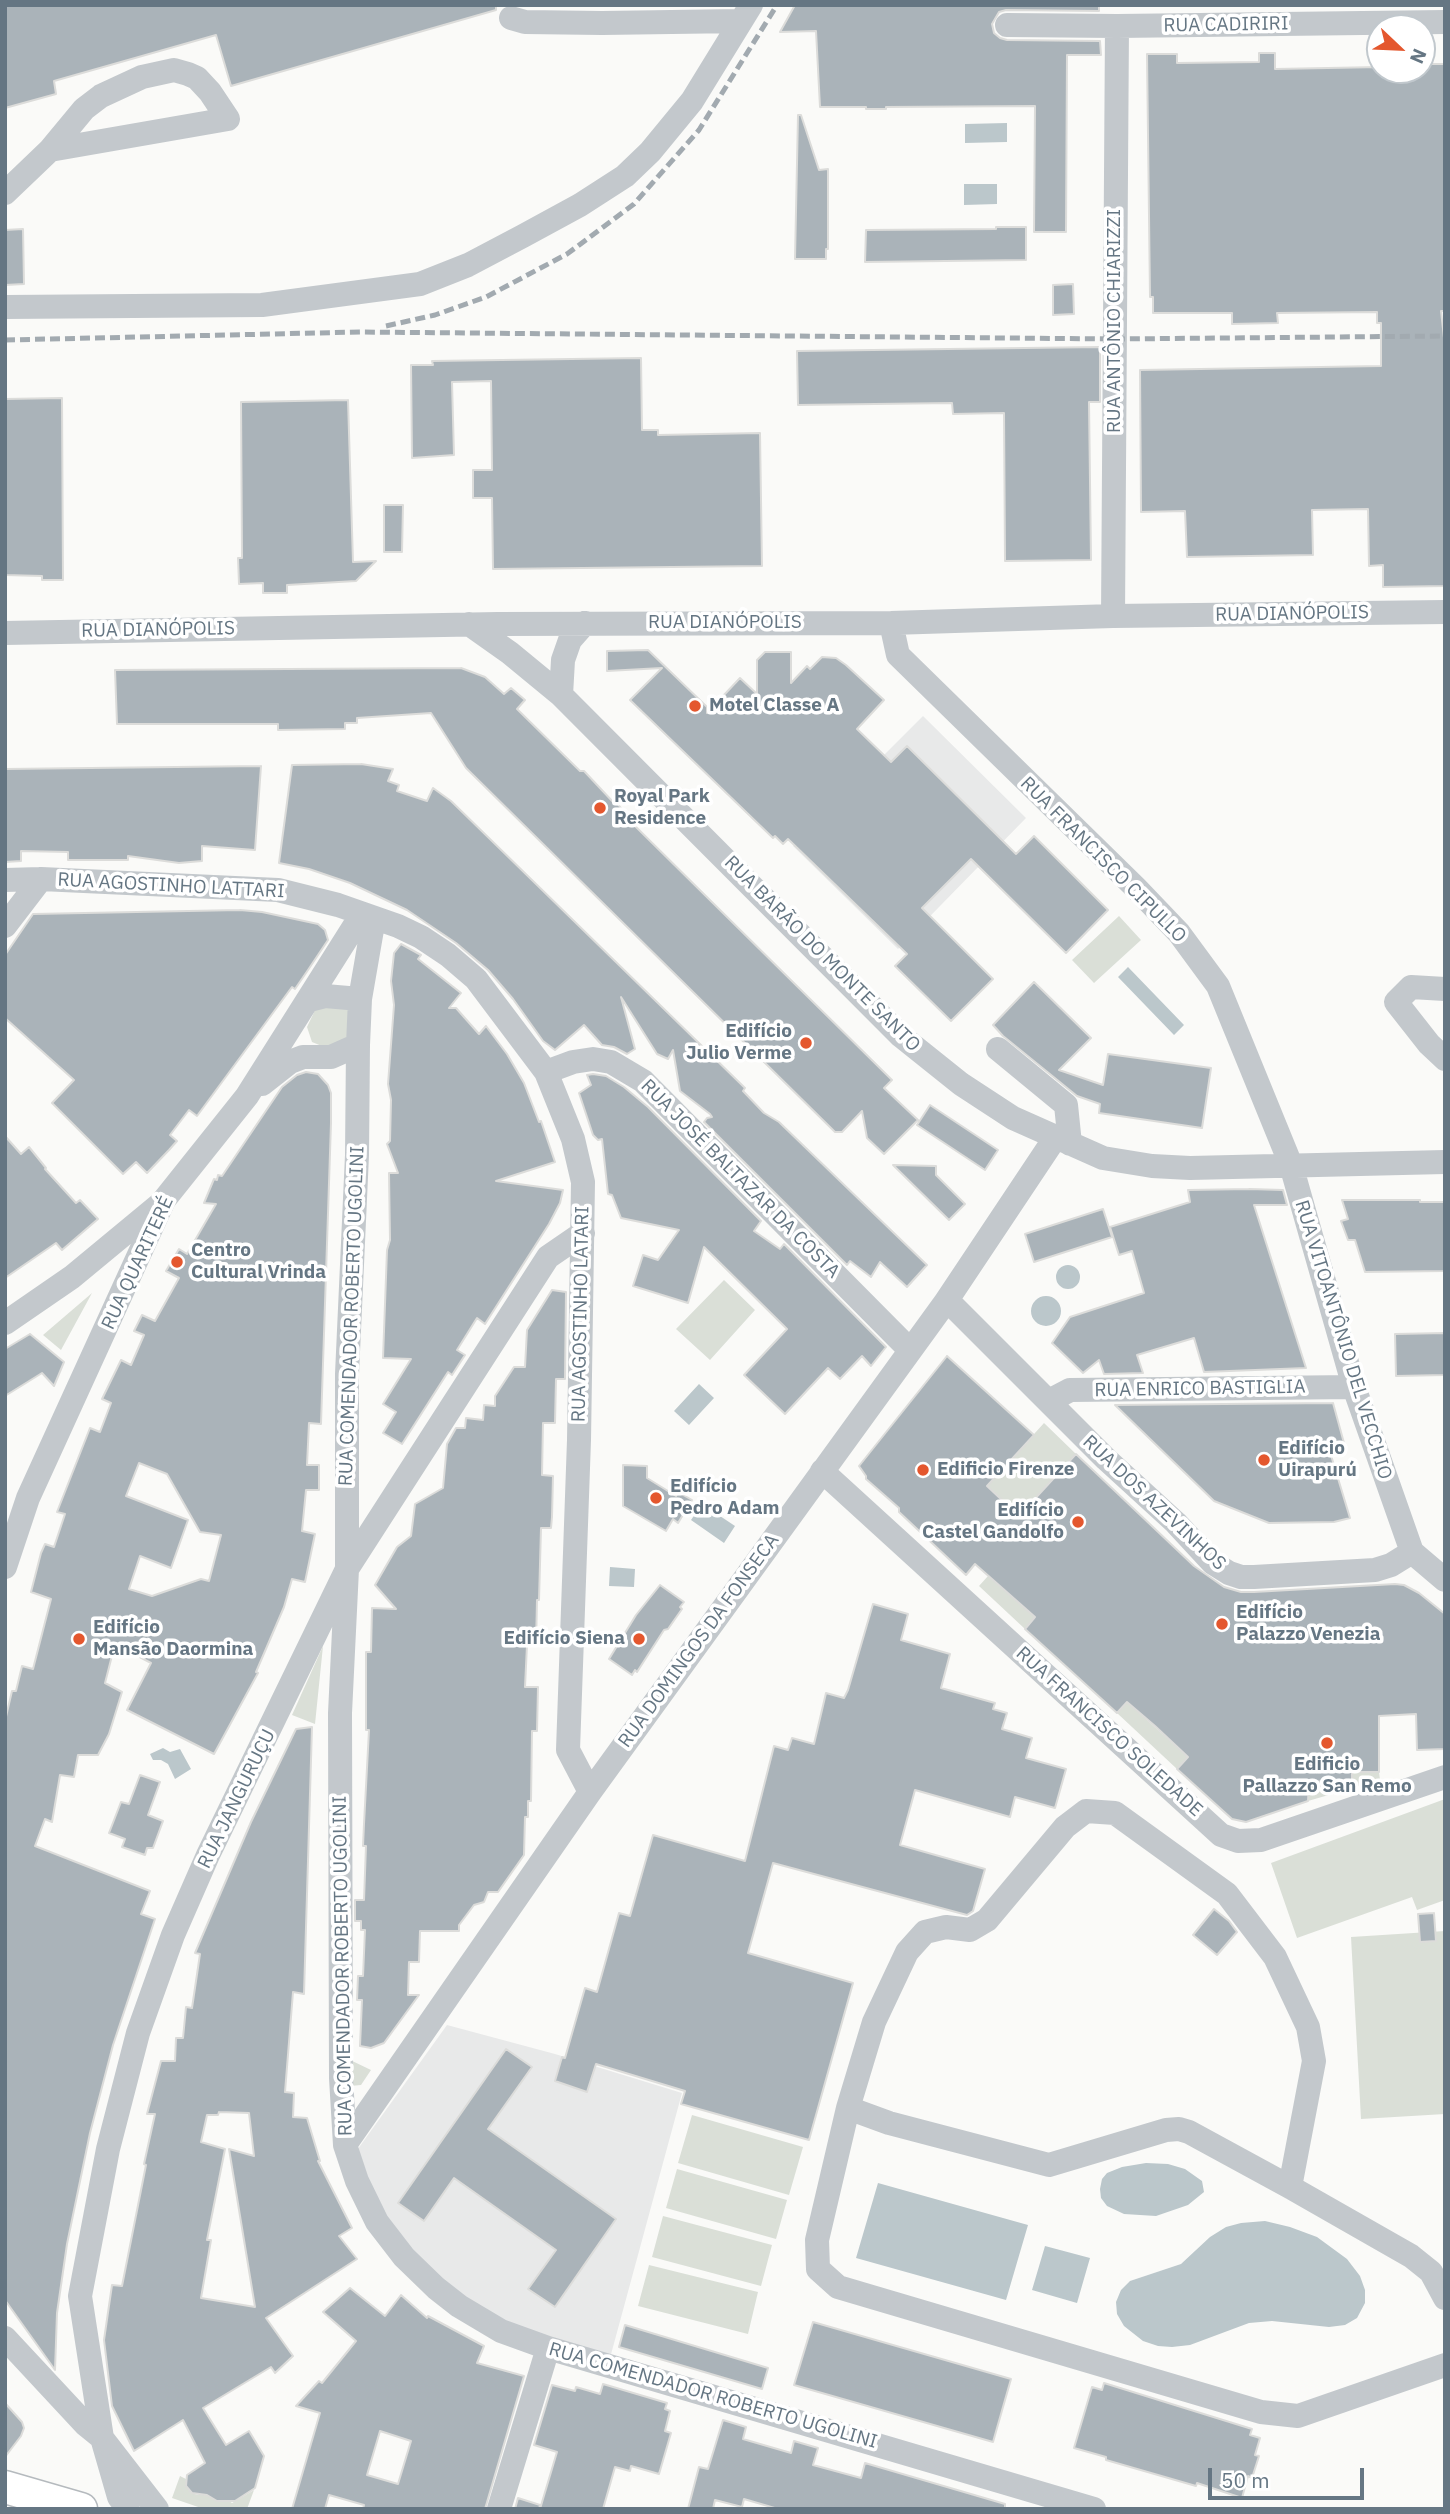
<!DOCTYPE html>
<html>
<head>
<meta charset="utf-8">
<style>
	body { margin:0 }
	#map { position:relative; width:1450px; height:2514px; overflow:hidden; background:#fafaf8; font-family:"IBM Plex Sans",sans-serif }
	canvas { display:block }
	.frame { position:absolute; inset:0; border:7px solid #657683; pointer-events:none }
	.north { position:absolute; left:1366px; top:14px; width:70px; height:70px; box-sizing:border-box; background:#fff; border:2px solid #c1c8cd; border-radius:50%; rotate:113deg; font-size:19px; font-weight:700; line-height:28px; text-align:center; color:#657683 }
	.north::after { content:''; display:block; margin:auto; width:24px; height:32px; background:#e4572e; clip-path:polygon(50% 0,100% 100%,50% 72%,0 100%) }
	.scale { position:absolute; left:1208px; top:2468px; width:156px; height:32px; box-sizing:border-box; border:4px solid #657683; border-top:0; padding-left:9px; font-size:21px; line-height:24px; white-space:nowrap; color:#657683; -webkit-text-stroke:5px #fff; paint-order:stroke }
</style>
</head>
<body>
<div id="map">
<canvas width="1450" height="2514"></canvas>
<div class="frame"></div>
<div class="north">N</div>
<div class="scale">50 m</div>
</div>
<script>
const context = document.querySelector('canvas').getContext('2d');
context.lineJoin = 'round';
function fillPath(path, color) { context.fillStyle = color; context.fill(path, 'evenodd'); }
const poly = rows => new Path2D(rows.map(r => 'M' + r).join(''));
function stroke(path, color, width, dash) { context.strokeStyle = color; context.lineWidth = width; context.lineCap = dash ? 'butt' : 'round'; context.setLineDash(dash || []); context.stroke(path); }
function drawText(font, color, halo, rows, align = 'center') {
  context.font = font + ' "IBM Plex Sans",sans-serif'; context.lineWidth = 7; context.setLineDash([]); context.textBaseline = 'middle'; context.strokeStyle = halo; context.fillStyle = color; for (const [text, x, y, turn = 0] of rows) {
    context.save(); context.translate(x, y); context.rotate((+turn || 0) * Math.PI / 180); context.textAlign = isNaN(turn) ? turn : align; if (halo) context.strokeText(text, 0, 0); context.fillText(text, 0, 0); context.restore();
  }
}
const built = poly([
	[923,716,1026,818,898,949,793,846],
	[447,2025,555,2054,682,2093,610,2358,478,2311,390,2231,355,2153]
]);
const green = poly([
	[1119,916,1141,940,1094,983,1072,960],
	[354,1004,351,1039,334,1051,312,1042,307,1027,317,1006],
	[724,1280,755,1310,710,1360,676,1329],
	[92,1293,61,1350,43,1335],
	[1044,1423,1076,1454,1019,1516,987,1486],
	[988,1576,1035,1617,1025,1629,979,1586],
	[323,1646,315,1724,292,1715],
	[1127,1702,1188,1757,1177,1769,1117,1713],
	[1352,1772,1379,1772,1380,1780,1308,1801,1309,1782,1351,1780],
	[1445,1799,1445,1900,1417,1910,1412,1897,1297,1938,1271,1863],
	[1445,1931,1445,2114,1361,2119,1351,1937],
	[346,2058,371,2070,361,2085,350,2086],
	[692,2115,803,2147,789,2195,678,2163],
	[677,2169,787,2200,776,2239,666,2208],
	[663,2216,772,2245,761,2286,652,2257],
	[649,2265,758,2292,748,2334,638,2306],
	[180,2476,186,2479,186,2486,192,2493,198,2495,207,2493,217,2501,228,2500,232,2503,254,2490,247,2509,204,2509,172,2498]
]);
const water = poly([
	[1007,123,1007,142,965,143,965,124],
	[964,184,997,184,997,204,964,205],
	[1128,967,1184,1025,1174,1035,1118,977],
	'1056 1277a12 12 0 1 1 24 0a12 12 0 1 1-24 0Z',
	'1031 1311a15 15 0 1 1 30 0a15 15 0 1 1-30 0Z',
	[699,1384,714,1398,689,1425,674,1411],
	[702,1504,735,1526,724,1543,691,1520],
	[610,1567,635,1569,634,1587,609,1586],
	[163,1748,170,1752,180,1749,191,1769,175,1779,168,1764,161,1760,153,1760,150,1754],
	[1146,2163,1168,2164,1185,2169,1202,2181,1204,2192,1188,2205,1156,2216,1124,2214,1107,2206,1101,2198,1100,2189,1102,2179,1107,2173,1122,2167],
	[878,2183,1028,2225,1006,2300,856,2258],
	[1265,2221,1290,2227,1317,2237,1347,2259,1360,2276,1365,2290,1365,2303,1357,2318,1345,2325,1329,2327,1272,2321,1249,2323,1190,2345,1172,2347,1158,2346,1143,2341,1124,2326,1117,2314,1116,2302,1121,2290,1130,2281,1181,2264,1210,2237,1226,2227,1241,2223],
	[1045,2246,1090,2258,1077,2303,1032,2290]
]);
const building = poly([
	[5,5,496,5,496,10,231,86,216,35,54,81,56,94,5,108,5,5],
	[795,5,1099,5,1099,11,1006,10,999,12,992,24,994,33,1000,38,1007,40,1100,41,1101,55,1067,55,1066,232,1034,232,1035,106,886,107,886,109,866,109,866,107,820,107,816,31,780,32,795,5],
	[1259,53,1275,53,1275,69,1380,67,1380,70,1422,70,1422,64,1445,64,1445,311,1441,311,1445,347,1445,586,1383,587,1383,565,1369,566,1368,509,1312,510,1313,555,1187,557,1185,511,1141,512,1140,370,1381,366,1381,323,1377,323,1377,312,1277,313,1278,323,1232,324,1232,313,1153,313,1153,297,1150,297,1147,54,1177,54,1177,63,1259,62,1259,53],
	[798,115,801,115,819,170,828,169,828,249,826,249,826,259,795,259,798,115],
	[996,227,1026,227,1026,260,865,262,866,230,996,229,996,227],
	[23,229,24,284,5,285,5,230,23,229],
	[1073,284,1074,314,1053,315,1053,285,1073,284],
	[1100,347,1100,402,1089,402,1091,560,1005,561,1004,413,953,414,952,403,798,405,797,351,1100,347],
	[641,358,642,430,658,430,658,435,760,433,762,566,493,569,492,498,473,498,473,470,492,470,491,381,452,382,454,455,412,458,411,365,433,365,432,361,641,358],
	[62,398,63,580,42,580,42,576,5,575,5,399,62,398],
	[348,400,353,562,376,561,356,581,287,585,287,593,263,593,263,583,239,584,238,558,242,558,241,402,348,400],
	[384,505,403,505,402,552,384,552,384,505],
	[648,650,707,707,707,713,740,678,757,694,757,660,765,652,791,652,791,683,807,666,810,669,822,657,836,658,846,665,884,700,857,729,891,762,907,746,1016,854,1034,836,1108,910,1066,953,971,859,922,908,993,979,951,1021,895,966,907,954,788,839,783,844,775,836,773,838,630,700,662,668,607,671,607,651,648,650],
	[461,668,485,677,504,694,511,688,525,700,517,709,580,771,584,771,614,803,617,803,635,826,892,1080,884,1088,918,1120,884,1154,867,1138,862,1111,842,1132,835,1132,466,768,431,713,357,718,357,723,345,723,345,729,278,730,278,724,117,724,115,670,461,668],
	[361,764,393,769,388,781,399,785,397,791,427,801,433,788,451,801,745,1088,743,1091,764,1113,779,1122,927,1265,907,1287,880,1262,871,1277,850,1261,847,1265,704,1122,707,1118,712,1117,710,1114,680,1091,673,1050,668,1059,657,1054,621,997,635,1049,627,1054,614,1047,602,1045,584,1025,555,1050,543,1041,513,999,488,970,456,943,407,910,350,883,309,869,279,863,292,765,361,764],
	[261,766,255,850,202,846,202,861,179,863,128,856,128,860,68,860,68,852,21,851,21,861,5,862,5,769,261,766],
	[240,910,262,912,318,924,325,930,328,940,308,970,295,989,292,987,197,1116,189,1110,170,1135,177,1141,169,1150,147,1173,136,1162,123,1174,52,1103,74,1080,5,1018,5,955,33,914,240,910],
	[401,944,421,955,418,959,461,993,449,1008,456,1008,479,1034,486,1026,507,1054,524,1083,539,1122,541,1121,555,1162,496,1181,563,1190,560,1203,549,1224,485,1324,477,1318,457,1350,465,1355,452,1375,448,1372,402,1444,383,1433,396,1412,383,1404,411,1359,383,1358,387,1250,390,1240,389,1173,398,1173,387,1144,390,1141,391,1100,388,1084,394,1005,391,981,394,953,401,944],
	[1034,982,1091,1038,1059,1070,1103,1085,1108,1054,1211,1068,1202,1128,1099,1113,1100,1104,1077,1096,1003,1036,993,1025,1034,982],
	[306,1072,318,1074,328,1085,331,1093,331,1123,321,1424,309,1423,307,1465,319,1465,319,1490,306,1490,302,1531,315,1534,305,1582,292,1579,284,1607,256,1672,258,1673,214,1754,127,1710,151,1663,115,1644,105,1683,122,1692,109,1734,98,1755,78,1755,74,1777,60,1775,52,1822,45,1819,35,1846,150,1891,141,1914,155,1919,113,2045,90,2133,67,2244,57,2313,55,2370,5,2300,5,1721,12,1691,16,1691,22,1666,33,1669,51,1599,31,1592,41,1553,45,1544,54,1547,65,1514,57,1512,90,1428,100,1432,111,1403,102,1399,121,1360,131,1365,144,1335,134,1331,142,1315,155,1321,179,1278,166,1271,179,1249,187,1254,216,1204,204,1203,214,1179,217,1180,218,1175,222,1176,282,1087,297,1075,306,1072],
	[139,1463,167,1474,200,1532,221,1535,209,1581,201,1579,152,1596,129,1589,140,1556,171,1568,188,1520,126,1496,139,1463],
	[593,1074,606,1076,624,1087,648,1107,761,1221,754,1231,780,1249,784,1244,886,1347,871,1366,862,1356,840,1379,828,1368,785,1414,744,1375,787,1329,704,1247,688,1303,633,1286,643,1255,658,1260,679,1230,621,1218,612,1195,608,1194,602,1139,598,1140,593,1135,579,1093,591,1085,587,1075,593,1074],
	[930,1105,998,1150,985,1170,917,1125,930,1105],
	[5,1136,21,1154,29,1147,46,1168,45,1169,76,1203,80,1200,98,1219,62,1250,56,1243,5,1278,5,1136],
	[893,1165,936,1166,936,1175,965,1204,949,1220,893,1165],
	[1249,1189,1283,1190,1287,1205,1254,1205,1306,1368,1204,1372,1194,1338,1137,1355,1143,1373,1104,1374,1099,1360,1083,1373,1052,1343,1070,1317,1144,1293,1132,1251,1119,1255,1110,1227,1190,1202,1188,1190,1249,1189],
	[1342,1200,1420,1200,1420,1202,1445,1202,1445,1271,1365,1272,1355,1240,1348,1240,1341,1221,1348,1219,1342,1200],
	[1103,1209,1112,1237,1034,1262,1025,1234,1103,1209],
	[552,1290,566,1292,565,1379,556,1379,555,1423,543,1423,542,1475,553,1476,552,1517,551,1528,541,1528,539,1600,537,1600,536,1645,527,1645,525,1687,538,1687,537,1731,532,1731,531,1801,528,1801,528,1817,525,1817,524,1855,498,1892,488,1892,484,1902,474,1905,459,1925,459,1931,420,1931,419,1962,409,1962,408,1995,419,1995,384,2043,371,2048,360,2046,362,2000,357,2000,358,1976,363,1976,365,1930,361,1930,361,1921,355,1921,355,1900,364,1900,366,1846,363,1846,364,1824,369,1730,366,1730,366,1652,371,1652,372,1608,396,1609,375,1585,397,1547,411,1536,415,1504,443,1488,447,1444,456,1428,465,1428,466,1418,483,1420,484,1405,495,1406,495,1396,514,1367,525,1367,527,1330,552,1290],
	[1445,1333,1445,1375,1396,1376,1395,1334,1445,1333],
	[30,1334,64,1362,54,1386,42,1373,5,1396,5,1349,30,1334],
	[947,1356,1034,1435,987,1486,1019,1516,1076,1454,1194,1566,1224,1587,1241,1592,1254,1592,1395,1584,1404,1585,1419,1593,1445,1614,1445,1749,1417,1750,1416,1714,1379,1716,1379,1772,1352,1772,1352,1780,1309,1782,1308,1801,1246,1822,1232,1819,1177,1769,1188,1757,1155,1726,1127,1702,1117,1713,1025,1629,1035,1617,975,1564,966,1575,899,1512,899,1508,866,1479,866,1476,859,1466,947,1356],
	[1333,1403,1344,1443,1330,1452,1350,1518,1334,1522,1269,1523,1214,1501,1115,1405,1333,1403],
	[623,1465,647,1466,647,1478,676,1496,678,1492,692,1500,678,1523,673,1519,666,1531,623,1506,623,1465],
	[660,1585,684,1602,680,1607,682,1609,668,1629,664,1630,637,1672,635,1670,632,1675,609,1659,636,1615,660,1585],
	[873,1604,908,1614,901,1640,950,1654,941,1688,995,1703,993,1709,1007,1713,1002,1729,1032,1738,1026,1758,1066,1769,1055,1808,1015,1797,1010,1817,915,1790,900,1845,985,1869,973,1911,967,1915,773,1863,748,1953,853,1983,809,2140,681,2104,685,2091,596,2064,587,2092,555,2081,562,2057,565,2058,585,1988,597,1992,619,1913,630,1916,653,1835,745,1861,774,1746,788,1750,792,1738,814,1744,826,1693,844,1698,848,1690,873,1604],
	[312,1727,304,1994,293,1992,285,2092,294,2093,293,2117,307,2118,320,2161,318,2161,352,2228,339,2236,357,2259,266,2318,293,2356,275,2373,271,2367,203,2408,226,2445,249,2431,264,2456,255,2488,235,2501,217,2501,207,2495,192,2493,186,2486,187,2475,205,2463,183,2420,134,2451,112,2406,104,2340,112,2285,122,2286,146,2165,144,2164,155,2114,147,2114,161,2061,175,2061,176,2038,183,2038,186,2007,192,2008,200,1954,195,1953,251,1822,296,1729,312,1727],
	[219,2112,249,2113,254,2156,229,2149,255,2307,201,2298,211,2240,207,2240,225,2149,201,2142,207,2115,218,2115,219,2112],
	[140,1775,160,1782,148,1815,163,1821,153,1848,147,1848,145,1855,122,1847,125,1839,109,1833,121,1802,129,1804,140,1775],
	[1214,1909,1229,1921,1237,1932,1217,1955,1193,1935,1214,1909],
	[1434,1913,1436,1941,1420,1942,1418,1914,1434,1913],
	[506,2049,532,2067,488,2129,616,2219,555,2307,528,2289,556,2250,454,2178,424,2221,398,2203,506,2049],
	[350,2288,385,2316,401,2295,427,2318,428,2316,484,2346,477,2363,524,2376,485,2509,363,2509,364,2505,329,2495,325,2509,292,2509,320,2413,296,2406,319,2381,322,2383,356,2341,323,2312,350,2288],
	[380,2431,411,2441,398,2484,367,2475,380,2431],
	[813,2322,1011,2379,993,2442,794,2385,813,2322],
	[625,2325,768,2368,762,2389,619,2347,625,2325],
	[1104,2383,1252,2429,1250,2435,1260,2438,1255,2455,1259,2456,1252,2478,1248,2476,1242,2498,1197,2483,1196,2486,1106,2460,1106,2457,1074,2448,1092,2387,1102,2390,1104,2383],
	[603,2384,667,2403,665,2409,670,2411,665,2431,671,2433,659,2474,631,2466,630,2471,615,2467,603,2509,540,2509,557,2452,534,2445,552,2385,575,2391,576,2387,600,2394,603,2384],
	[5,2403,22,2422,24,2428,21,2436,5,2457,5,2403],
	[723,2420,746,2427,743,2439,791,2453,794,2441,818,2448,813,2465,861,2478,865,2463,1005,2504,1005,2509,778,2509,744,2499,742,2507,715,2500,713,2509,688,2509,699,2467,708,2469,723,2420],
	[518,2498,540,2505,539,2509,515,2509,518,2498]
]);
const minor = poly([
	[511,18,525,22,602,23,741,21],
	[1007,25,1117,26,1445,22],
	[5,193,50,150,84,109,101,96,142,77,174,70,188,74,197,78,210,92,228,119,50,150],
	[5,307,262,305,420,284,468,265,523,236,580,205,625,176,650,152,692,101,751,5],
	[1113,616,1117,26],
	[891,623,898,655,1136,888,1179,933,1218,986,1291,1165,1354,1387,1412,1552,1445,1580],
	[469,624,510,653,561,695,901,1036,961,1084,1013,1118,1103,1158,1152,1166,1190,1168,1445,1162],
	[5,633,498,624,891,623,1113,616,1445,612],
	[561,695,563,660,570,640,585,623],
	[5,880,41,879,278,890,338,905,398,926,421,937,448,955,476,979,546,1072,573,1139,583,1182,579,1440,568,1750,590,1792],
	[374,918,360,999,358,1045,357,1155,347,1374,347,1569,340,1713,341,2078,345,2145,357,2181,377,2222,404,2257,436,2288,459,2306,501,2331,548,2348,1094,2509],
	[5,926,41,879],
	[1445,989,1411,987,1396,1002,1429,1044,1445,1059],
	[309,1000,325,996,360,999],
	[998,1049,1066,1105,1070,1144],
	[546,1072,573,1062,593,1059,611,1062,643,1081,910,1350],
	[262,1084,290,1062,303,1057,331,1057,358,1045],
	[947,1300,1106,1459,1176,1523,1213,1563,1229,1573,1241,1577,1254,1577,1375,1570,1391,1565,1412,1552],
	[5,1323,72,1277,159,1205],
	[1049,1401,1070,1390,1354,1387],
	[822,1471,1221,1835,1238,1841,1261,1840,1445,1777],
	[5,1567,28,1498,164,1200,247,1096,362,914],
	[848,2108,817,2240,818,2269,838,2287,1261,2412,1298,2416,1445,2365],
	[345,2145,590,1792,947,1300,1055,1138],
	[1290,2187,1314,2061,1308,2027,1275,1957,1227,1894,1115,1813,1086,1811,1065,1827,987,1920,970,1930,946,1927,925,1932,907,1952,874,2022,848,2108,889,2123,1049,2165,1166,2130,1179,2129,1189,2132,1290,2187,1411,2256,1431,2272,1445,2298],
	[5,2338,86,2425,102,2438,157,2509],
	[128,2509,119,2497,102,2438,80,2296,108,2149,138,2033,173,1935,208,1855,347,1569,548,1257,583,1233],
	[499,2509,548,2348]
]);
const major = poly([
	[5,2487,81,2509]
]);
const rail = poly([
	[386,326,435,315,486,297,567,254,634,204,699,130,777,5],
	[5,340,361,332,1115,339,1445,336]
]);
const markers = [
	[695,706,7,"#e4572e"],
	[600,808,7,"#e4572e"],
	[806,1043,7,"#e4572e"],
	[177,1262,7,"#e4572e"],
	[1264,1460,7,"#e4572e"],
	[923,1470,7,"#e4572e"],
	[656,1498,7,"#e4572e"],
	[1078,1522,7,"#e4572e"],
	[1222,1624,7,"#e4572e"],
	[79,1639,7,"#e4572e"],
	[639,1639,7,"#e4572e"],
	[1327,1743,7,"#e4572e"]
];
const streetNames = [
	["RUA CADIRIRI",1226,25,-1],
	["RUA ANTÔNIO CHIARIZZI",1115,321,-90],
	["RUA DIANÓPOLIS",1292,614,-1],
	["RUA DIANÓPOLIS",725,623],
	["RUA DIANÓPOLIS",158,630,-1],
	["RUA FRANCISCO CIPULLO",1103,860,45],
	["RUA AGOSTINHO LATTARI",171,886,3],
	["RUA BARÃO DO MONTE SANTO",822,954,45],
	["RUA JOSÉ BALTAZAR DA COSTA",740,1179,45],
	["RUA QUARITERÉ",138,1263,-65],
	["RUA AGOSTINHO LATARI",581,1314,-89],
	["RUA COMENDADOR ROBERTO UGOLINI",352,1316,-88],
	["RUA VITOANTÔNIO DEL VECCHIO",1343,1340,73],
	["RUA ENRICO BASTIGLIA",1200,1389,-1],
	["RUA DOS AZEVINHOS",1154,1503,43],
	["RUA DOMINGOS DA FONSECA",699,1641,-54],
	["RUA FRANCISCO SOLEDADE",1109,1732,42],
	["RUA JANGURUÇU",237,1799,-64],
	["RUA COMENDADOR ROBERTO UGOLINI",343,1966,-91],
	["RUA COMENDADOR ROBERTO UGOLINI",713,2396,16]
];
const poiNames = [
	["Motel Classe A",709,706],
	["Royal Park",614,797],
	["Residence",614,819],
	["Edifício",792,1032,"right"],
	["Julio Verme",792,1054,"right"],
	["Centro",191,1251],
	["Cultural Vrinda",191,1273],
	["Edifício",1278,1449],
	["Uirapurú",1278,1471],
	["Edificio Firenze",937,1470],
	["Edifício",670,1487],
	["Pedro Adam",670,1509],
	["Edifício",1064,1511,"right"],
	["Castel Gandolfo",1064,1533,"right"],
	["Edifício",1236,1613],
	["Palazzo Venezia",1236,1635],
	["Edifício",93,1628],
	["Mansão Daormina",93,1650],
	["Edifício Siena",625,1639,"right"],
	["Edificio",1327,1765,"center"],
	["Pallazzo San Remo",1327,1787,"center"]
];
fillPath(built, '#e8e9e9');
fillPath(green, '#dadfd7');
fillPath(water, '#bbc7cb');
fillPath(building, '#aab3b9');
stroke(building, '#dcdcda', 2);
stroke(major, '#b5babe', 35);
stroke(minor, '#c3c8cc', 24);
stroke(major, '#fff', 32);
stroke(rail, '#a2aab0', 5, [10, 5]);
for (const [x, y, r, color] of markers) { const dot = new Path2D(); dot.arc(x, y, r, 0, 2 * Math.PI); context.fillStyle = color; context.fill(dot); stroke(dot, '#fff', 2.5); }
drawText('19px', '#657683', '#fff', streetNames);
drawText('bold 19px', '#657683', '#fff', poiNames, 'left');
</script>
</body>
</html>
